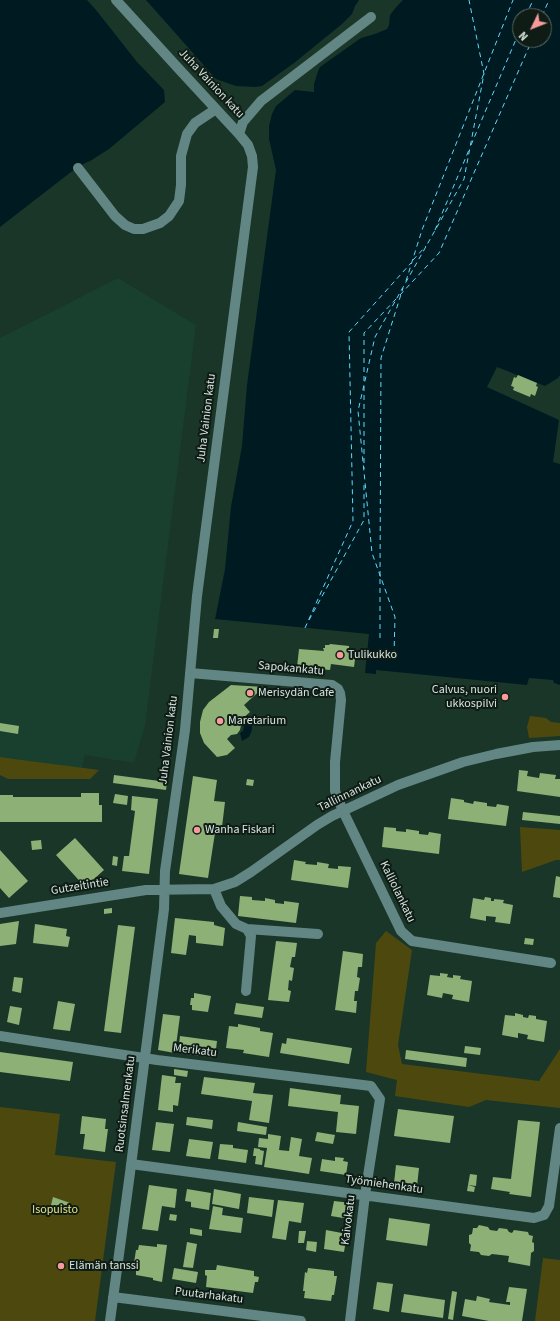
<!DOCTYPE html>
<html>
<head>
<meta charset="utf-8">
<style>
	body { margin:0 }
	#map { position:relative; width:560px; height:1321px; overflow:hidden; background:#1a3629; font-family:"Source Sans 3",sans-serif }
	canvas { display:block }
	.north { position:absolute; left:512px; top:8px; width:40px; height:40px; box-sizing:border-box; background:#0f1b15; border:1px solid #5e6c65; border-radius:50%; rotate:227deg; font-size:11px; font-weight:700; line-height:16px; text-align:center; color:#d5e6dd }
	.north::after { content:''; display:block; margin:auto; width:14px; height:18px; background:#f59b9a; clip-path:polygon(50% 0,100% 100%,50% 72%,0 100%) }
</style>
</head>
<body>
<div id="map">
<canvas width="560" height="1321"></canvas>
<div class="north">N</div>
</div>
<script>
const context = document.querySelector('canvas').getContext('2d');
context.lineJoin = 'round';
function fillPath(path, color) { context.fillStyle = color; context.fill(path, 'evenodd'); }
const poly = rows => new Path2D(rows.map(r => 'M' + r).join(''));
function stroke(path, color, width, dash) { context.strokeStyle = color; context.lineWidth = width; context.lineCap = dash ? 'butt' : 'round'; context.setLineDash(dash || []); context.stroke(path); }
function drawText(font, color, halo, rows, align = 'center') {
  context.font = font + ' "Source Sans 3",sans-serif'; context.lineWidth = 4; context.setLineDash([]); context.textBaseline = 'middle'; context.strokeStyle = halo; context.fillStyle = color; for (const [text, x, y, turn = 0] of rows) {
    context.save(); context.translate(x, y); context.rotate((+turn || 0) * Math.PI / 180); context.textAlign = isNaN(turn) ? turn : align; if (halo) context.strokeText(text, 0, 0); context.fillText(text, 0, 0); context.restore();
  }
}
const built = poly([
	[118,278,196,325,145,726,134,763,85,755,81,772,0,761,0,338]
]);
const green = poly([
	[530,716,546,718,551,722,560,723,560,736,529,738,527,727],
	[0,757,14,759,99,770,90,779,8,779,0,775],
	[520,827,560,830,560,860,556,860,522,872],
	[386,931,412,950,398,1045,402,1064,539,1081,560,1049,560,1108,486,1100,469,1107,395,1096,397,1080,366,1072,376,943],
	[0,1107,60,1114,55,1155,116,1162,95,1321,0,1321],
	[543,1258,560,1260,560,1321,535,1321]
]);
const water = poly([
	[0,0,87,0,96,10,137,62,164,90,165,102,109,149,90,161,85,163,71,172,0,227],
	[146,0,359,0,355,6,352,14,342,24,294,63,262,86,255,87,236,86,216,79],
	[403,0,560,0,560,375,558,378,545,386,497,367,487,387,559,420,553,462,560,464,560,685,554,683,553,680,529,678,527,685,376,670,376,674,365,673,369,634,215,619,225,569,231,507,242,446,247,385,276,170,269,139,269,126,272,114,276,106,295,90,314,92,314,84,318,71,320,67,361,38,375,34,387,29,389,25,390,15,397,6],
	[520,16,544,16,544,40,520,40],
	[247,715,250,717,252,724,252,730,249,737,242,741,240,733,243,731,244,726,242,720]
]);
const ferry = poly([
	[526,16,533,0],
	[542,16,549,0],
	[471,145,520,30],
	[435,230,469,150],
	[413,260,426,246],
	[406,281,422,230,513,0],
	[400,295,439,253,532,40],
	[364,381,364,333,396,299],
	[364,386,364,469],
	[380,576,381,358,403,288],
	[309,620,364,520,364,482],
	[305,628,353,521,349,332,411,263],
	[380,638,380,579],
	[394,655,395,617,372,553,358,411,375,337,464,179,484,74,469,0]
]);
const building = poly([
	[518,375,537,383,536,386,538,387,535,396,531,394,530,397,513,390,514,387,511,386,514,377,516,378],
	[214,629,219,629,218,638,213,638],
	[330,644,349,646,349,648,353,648,353,651,356,652,354,667,331,664,330,670,297,667,299,649,324,651,323,648,325,648,325,645,329,645],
	[231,685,264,687,244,705,250,712,239,722,241,725,240,730,237,734,231,735,227,739,235,748,227,755,217,757,204,743,200,733,200,722,203,710,209,702],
	[0,723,19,726,18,734,0,731],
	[519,770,528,771,527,776,539,778,540,773,556,775,555,779,560,779,560,797,517,791],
	[114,775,167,782,166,790,113,783],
	[193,776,217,780,214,801,225,802,222,827,210,825,209,832,215,833,208,878,179,874],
	[247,779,254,780,253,786,246,785],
	[81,793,99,793,99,805,102,805,102,822,0,822,0,795,13,795,13,797,81,797],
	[115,794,128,796,127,805,113,803],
	[132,796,158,799,149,874,122,871,124,856,129,856,135,811,131,810],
	[451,798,464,800,464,802,473,804,474,801,487,803,487,806,496,807,497,804,509,806,506,826,448,819],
	[523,812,560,816,560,824,522,820],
	[384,827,396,828,396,831,406,832,406,829,419,831,419,834,428,835,429,832,441,834,439,854,382,847],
	[75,838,104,870,85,887,56,855],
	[41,840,42,849,32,850,31,841],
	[0,850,28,881,9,898,0,888],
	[113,856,118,857,117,866,112,865],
	[294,860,306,862,305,864,317,865,317,862,329,864,328,868,338,869,338,866,351,867,348,888,291,880],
	[556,876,560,877,560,898,553,897],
	[240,896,252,897,252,900,265,901,265,898,275,900,275,903,284,904,284,901,299,903,296,923,238,916],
	[485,897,491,898,491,901,494,901,494,899,504,900,503,903,513,905,510,924,495,922,496,917,486,916,486,921,470,918,473,898,484,900],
	[112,908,112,913,104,914,104,909],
	[175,918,214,922,214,925,225,928,223,946,196,943,196,936,189,935,186,955,171,953],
	[19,921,16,944,0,946,0,924],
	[35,924,67,929,66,936,70,937,68,947,33,943],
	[118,925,135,927,121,1033,104,1031],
	[525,938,534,939,533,945,524,944],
	[276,941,297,943,295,957,292,957,290,967,294,968,292,981,289,980,288,990,291,991,289,1002,268,1000],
	[343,951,363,954,362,967,358,967,357,977,360,978,358,991,355,991,354,1001,357,1001,356,1013,335,1010],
	[440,973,448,974,447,977,453,978,453,975,461,976,460,979,472,981,469,1002,452,999,453,995,443,993,442,998,427,995,430,975,440,976],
	[14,977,23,978,21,993,12,991],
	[194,993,211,996,208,1012,192,1010,192,1005,190,1005,191,998,194,998],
	[58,1001,75,1004,70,1031,53,1029],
	[236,1003,264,1007,262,1018,234,1014],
	[10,1006,22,1008,19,1025,7,1022],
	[515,1013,523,1015,523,1017,528,1018,529,1015,536,1016,536,1019,547,1021,544,1042,527,1039,528,1035,518,1033,518,1038,502,1035,505,1015,515,1016],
	[163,1014,180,1016,175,1053,158,1050],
	[238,1024,260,1028,260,1031,273,1033,269,1057,243,1053,244,1050,226,1048,229,1026,238,1027],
	[180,1036,217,1041,215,1058,178,1053],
	[287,1038,352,1048,349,1064,280,1053,282,1043,286,1044],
	[465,1046,481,1048,480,1055,464,1053],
	[406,1050,467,1058,466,1067,405,1059],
	[0,1052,73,1062,70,1081,0,1072],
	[174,1069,188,1071,187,1077,174,1075],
	[162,1075,176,1077,175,1083,181,1083,178,1106,173,1105,173,1112,158,1110],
	[204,1077,255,1083,253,1093,273,1095,269,1123,249,1120,252,1101,201,1094],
	[290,1088,341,1095,340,1104,359,1106,356,1134,336,1132,338,1112,288,1106],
	[398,1109,454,1116,450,1143,394,1136],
	[82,1116,106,1119,105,1129,108,1129,105,1152,83,1149,85,1134,80,1134],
	[187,1117,213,1120,212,1129,186,1125],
	[518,1120,540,1122,531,1197,509,1194,510,1192,491,1189,493,1177,511,1179],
	[156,1122,174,1124,170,1152,152,1150],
	[238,1122,267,1127,266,1135,237,1131],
	[317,1132,335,1135,333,1144,315,1141],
	[268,1134,281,1136,279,1150,289,1151,291,1137,302,1139,299,1156,312,1158,309,1174,264,1167,267,1148,258,1147,259,1138,268,1139],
	[189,1139,213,1142,210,1159,186,1156],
	[220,1144,233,1145,233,1148,248,1150,246,1163,218,1159],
	[254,1148,260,1149,260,1150,264,1151,262,1165,255,1164,256,1156,253,1156],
	[335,1157,344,1158,343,1161,348,1162,346,1175,320,1171,322,1159,335,1161],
	[396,1165,419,1168,417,1186,394,1183],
	[470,1174,477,1175,476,1186,468,1185],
	[149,1185,177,1189,175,1208,162,1206,158,1231,142,1229],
	[468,1185,475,1187,474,1192,467,1191],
	[187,1189,211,1193,209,1210,191,1207,191,1202,185,1201],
	[214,1189,241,1194,239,1209,212,1204],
	[53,1197,70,1203,67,1211,51,1205],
	[249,1197,274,1200,272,1217,247,1213],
	[278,1200,304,1203,301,1223,289,1221,286,1240,272,1238],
	[334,1201,351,1203,349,1219,331,1216],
	[213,1206,223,1208,222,1215,243,1218,241,1233,209,1229],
	[170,1214,177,1215,176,1221,169,1220],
	[389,1218,430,1224,427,1246,386,1240],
	[479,1225,488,1227,490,1230,497,1231,499,1228,507,1229,509,1232,512,1233,514,1230,528,1232,529,1235,533,1236,532,1242,534,1243,534,1251,531,1253,530,1266,508,1262,509,1256,492,1254,489,1256,481,1255,479,1252,470,1251,471,1245,469,1243,469,1235,472,1234,473,1228,477,1228],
	[190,1228,202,1230,202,1236,190,1234],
	[326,1230,347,1234,344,1252,324,1249],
	[299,1231,306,1231,304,1243,298,1243],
	[307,1241,317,1242,316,1252,306,1250],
	[187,1242,197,1244,193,1268,183,1267],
	[157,1244,167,1245,162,1282,153,1280,153,1278,136,1275,136,1269,133,1269,136,1250,138,1250,139,1245,157,1247],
	[217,1265,254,1271,254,1276,259,1277,258,1282,255,1282,253,1293,206,1287,207,1276,205,1275,205,1270,216,1270],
	[174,1268,198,1272,196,1283,172,1279],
	[308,1268,334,1271,334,1276,337,1276,334,1295,332,1295,331,1301,304,1298,305,1291,303,1291,305,1272,307,1273],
	[377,1282,393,1284,389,1312,373,1309],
	[509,1287,527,1289,522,1321,489,1321,462,1316,465,1299,476,1301,477,1296,490,1299,489,1302,510,1305,510,1302,506,1302],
	[452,1291,457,1292,453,1320,448,1319],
	[404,1294,445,1300,443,1318,401,1312]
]);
const minor = poly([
	[239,134,243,122,261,101,371,17],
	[78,168,115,216,125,225,134,229,143,229,160,223,169,216,179,201,181,185,181,156,187,134,195,123,216,109],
	[190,673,332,685,338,689,340,693,341,700,335,762,335,791,343,811,401,931,412,941,551,963],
	[214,889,221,906,236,924,247,929,318,934],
	[0,913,146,890,214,889,235,882,251,872,317,825,332,816,398,785,463,762,496,754,533,747,560,745],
	[246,991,251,936,247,929],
	[0,1036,157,1060,371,1086,380,1099,365,1195,350,1321],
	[131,1164,534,1218,544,1215,549,1206,560,1128],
	[113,1297,301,1321],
	[110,1321,130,1173,164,909,165,871,185,730,197,596,253,167,252,156,248,145,239,134,178,68,116,0]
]);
const markers = [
	[340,655,4,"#f59b9a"],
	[250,693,4,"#f59b9a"],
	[505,697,4,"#f59b9a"],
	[220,721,4,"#f59b9a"],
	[197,830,4,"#f59b9a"],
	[61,1266,4,"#f59b9a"]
];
const streetNames = [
	["Juha Vainion katu",211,84,47],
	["Juha Vainion katu",207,418,-83],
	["Sapokankatu",291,669,5],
	["Juha Vainion katu",169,740,-83],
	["Tallinnankatu",350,794,-26],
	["Gutzeitintie",80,887,-9],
	["Kalliolankatu",397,892,64],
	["Merikatu",195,1051,7],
	["Ruotsinsalmenkatu",126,1104,-83],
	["Työmiehenkatu",384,1185,8],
	["Kaivokatu",349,1220,-83],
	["Puutarhakatu",209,1296,7]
];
const poiNames = [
	["Tulikukko",348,655],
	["Calvus, nuori",497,690,"right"],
	["ukkospilvi",497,704,"right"],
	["Merisydän Cafe",258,693],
	["Maretarium",228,721],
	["Wanha Fiskari",205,830],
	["Elämän tanssi",69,1266]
];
const parkNames = [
	["Isopuisto",55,1210]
];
fillPath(built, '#193f2e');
fillPath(green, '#4d490e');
fillPath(water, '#001a22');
stroke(ferry, '#5cdafd', 1, [5, 4]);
fillPath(building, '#8cb076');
stroke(minor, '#628683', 10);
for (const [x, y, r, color] of markers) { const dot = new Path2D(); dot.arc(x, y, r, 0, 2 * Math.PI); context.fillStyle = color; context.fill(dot); stroke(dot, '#0f1b15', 1.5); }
drawText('12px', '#d5e6dd', '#0f1b15', streetNames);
drawText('12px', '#d5e6dd', '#0f1b15', poiNames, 'left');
drawText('12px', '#e7e180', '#0f1b15', parkNames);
</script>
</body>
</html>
